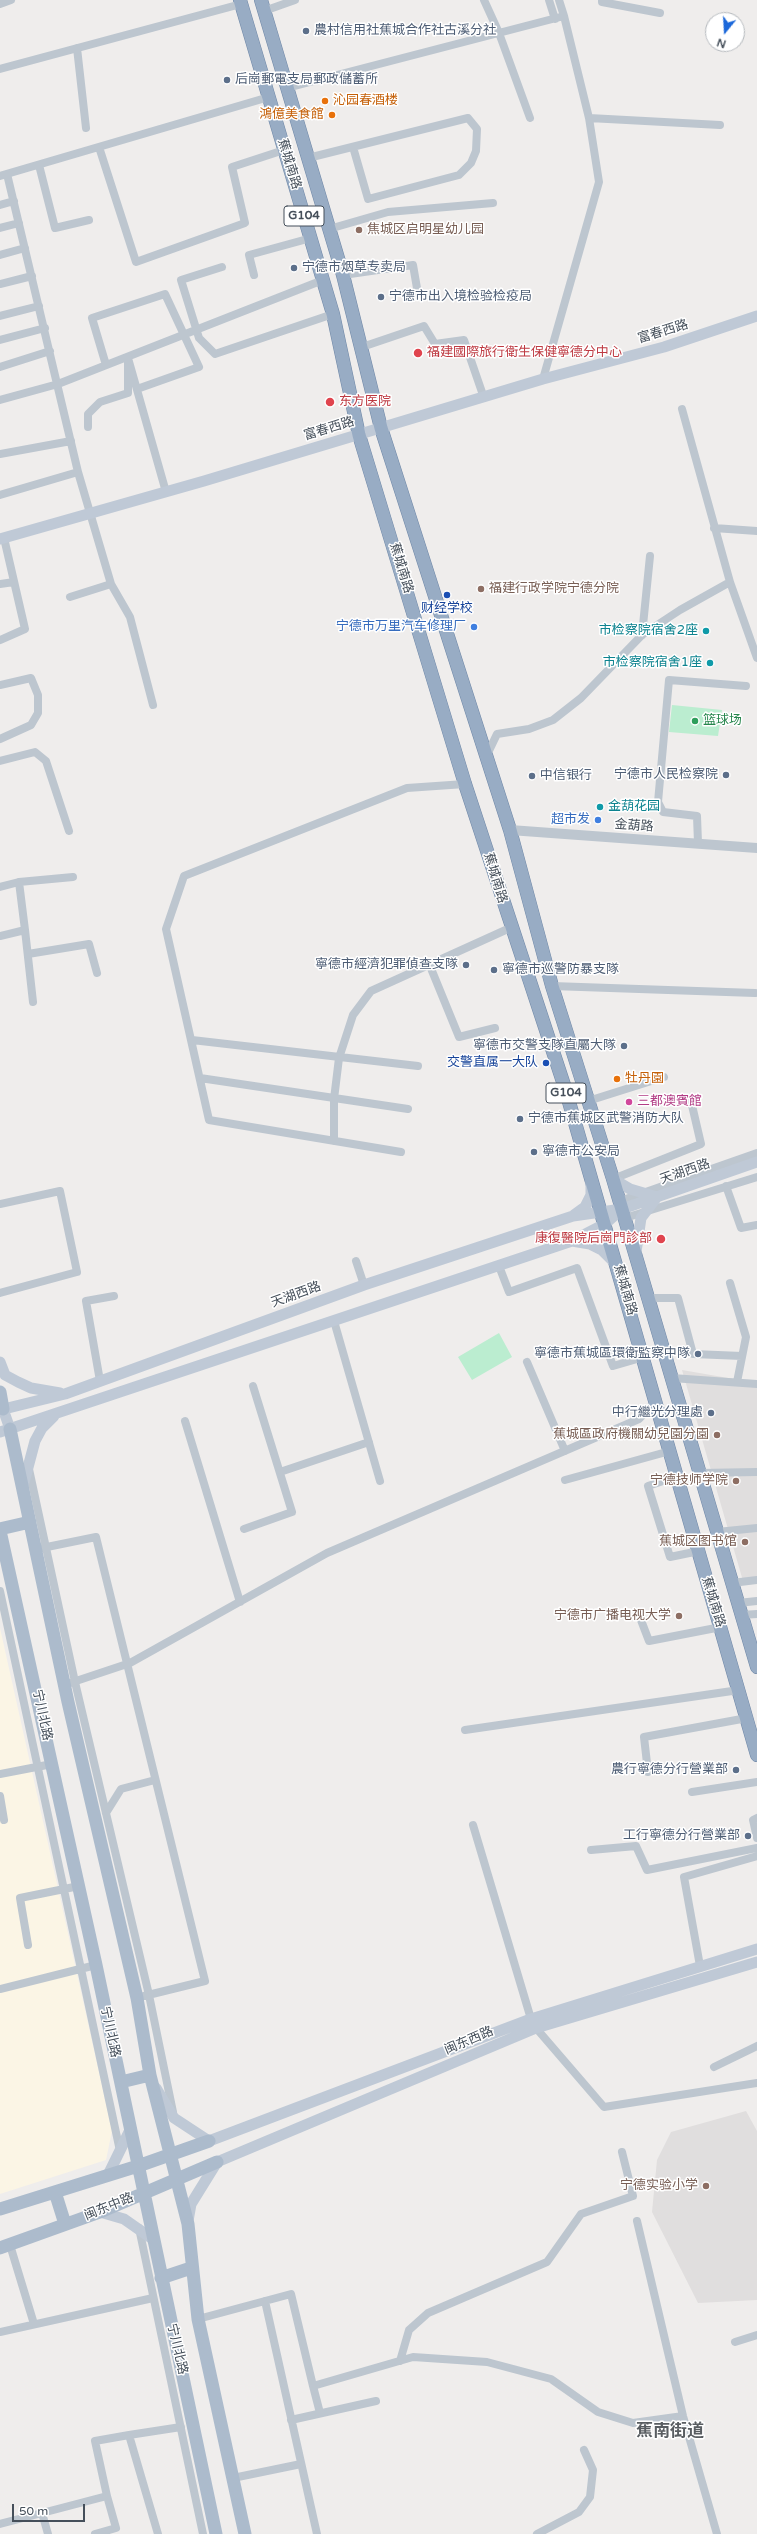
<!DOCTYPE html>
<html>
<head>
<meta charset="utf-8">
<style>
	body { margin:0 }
	#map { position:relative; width:757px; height:2534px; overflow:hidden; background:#efedec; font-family:"Varela Round",sans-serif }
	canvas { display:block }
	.north { position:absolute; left:705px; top:12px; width:40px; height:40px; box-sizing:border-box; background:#fff; border:1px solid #b5b9bd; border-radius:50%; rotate:198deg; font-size:11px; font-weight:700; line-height:16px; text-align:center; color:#454f5a }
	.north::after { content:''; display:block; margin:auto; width:14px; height:18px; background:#1c68da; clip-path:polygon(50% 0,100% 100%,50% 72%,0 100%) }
	.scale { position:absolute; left:12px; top:2504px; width:73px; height:18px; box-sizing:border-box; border:2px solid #454f5a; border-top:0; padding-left:5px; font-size:12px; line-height:14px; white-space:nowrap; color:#454f5a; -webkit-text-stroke:3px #fff; paint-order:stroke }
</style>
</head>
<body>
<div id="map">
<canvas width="757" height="2534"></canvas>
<div class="north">N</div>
<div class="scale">50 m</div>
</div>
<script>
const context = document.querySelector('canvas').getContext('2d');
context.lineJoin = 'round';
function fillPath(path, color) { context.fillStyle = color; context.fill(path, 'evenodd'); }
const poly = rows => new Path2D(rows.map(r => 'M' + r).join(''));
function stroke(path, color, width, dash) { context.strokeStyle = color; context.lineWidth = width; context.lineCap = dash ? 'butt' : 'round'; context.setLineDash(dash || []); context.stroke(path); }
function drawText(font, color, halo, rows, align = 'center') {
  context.font = font + ' "Varela Round","Noto Sans SC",sans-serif'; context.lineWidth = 3; context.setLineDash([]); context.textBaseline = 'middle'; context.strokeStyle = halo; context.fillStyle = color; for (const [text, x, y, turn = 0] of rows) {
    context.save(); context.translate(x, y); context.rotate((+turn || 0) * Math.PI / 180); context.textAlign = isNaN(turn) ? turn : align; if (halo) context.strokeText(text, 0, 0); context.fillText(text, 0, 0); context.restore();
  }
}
const commercial = poly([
	[0,1628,112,2131,106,2160,0,2194]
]);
const education = poly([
	[682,1370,757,1383,757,1579,743,1581],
	[746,2111,757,2131,757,2300,698,2303,652,2212,657,2160,671,2132]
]);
const green = poly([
	[672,705,722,710,718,736,669,732],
	[499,1333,512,1357,472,1380,458,1357]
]);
const minor = poly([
	[484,0,499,33,530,118],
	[549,0,555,19],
	[602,0,602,2,660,13],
	[0,4,11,0],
	[264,11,295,0],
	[564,16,589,118,720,125],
	[77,48,86,128],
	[0,69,241,4],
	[287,88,564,16,559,0],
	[99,147,136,262,245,223,232,167,284,150],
	[308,158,468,118,477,129,476,151,471,163,459,175,368,199,353,147],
	[39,165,55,228,89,220],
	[7,174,78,472,111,584,130,617,153,705],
	[0,176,269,97],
	[0,205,14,201],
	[0,228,19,223],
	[329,229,388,212,493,203],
	[0,255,25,248],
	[222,267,181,280,199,338,215,354,333,314],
	[254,275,249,255,311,238],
	[343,275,413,265,418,294],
	[0,284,32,276],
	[0,316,39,306],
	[0,340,45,328],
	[362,347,424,326,435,344,464,340,484,398],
	[106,365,92,318,165,294,199,367,137,389],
	[0,367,50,351],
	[543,379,599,182,589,118],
	[0,400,58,384,323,280],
	[682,409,730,582,757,658],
	[88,427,88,414,100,402,128,393,128,358,166,492],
	[0,454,71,441],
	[0,495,78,472],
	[714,528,757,531],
	[0,584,14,582],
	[70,597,111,584],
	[642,635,650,556],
	[0,640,25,629,4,538],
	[0,685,31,678,38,695,38,713,31,725,0,739],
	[486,757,497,734,529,729,553,720,581,698,642,635,680,610,730,582],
	[0,761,35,752,46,761,69,831],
	[698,843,697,816,663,812,658,802,669,680,746,686],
	[19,882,73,877],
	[0,887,19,882,25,930,0,936],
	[25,930,33,1002],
	[28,954,89,944,97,973],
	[430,966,459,1037,495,1028],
	[552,986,755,993],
	[192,1040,418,1066],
	[200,1078,408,1109],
	[588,1101,664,1077],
	[334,1141,334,1099,339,1058,353,1015,371,991,510,928],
	[401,1152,209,1120,166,929,184,876,407,788,465,784],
	[613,1179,701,1144,691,1101],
	[726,1186,741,1228,757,1225],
	[620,1201,757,1153],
	[0,1204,60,1191,77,1272,0,1293],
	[625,1218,757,1177],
	[356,1261,364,1285],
	[499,1266,509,1292,577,1268,613,1366,644,1357],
	[730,1283,746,1337,737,1382],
	[649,1298,678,1298,693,1354,742,1356],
	[334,1321,380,1481],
	[527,1362,565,1451],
	[672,1378,757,1384],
	[100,1381,86,1301,114,1296],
	[185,1421,240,1602],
	[29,1469,75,1682,149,1995,173,2112],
	[280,1472,369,1442],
	[700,1473,757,1472],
	[678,1476,648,1486,670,1557,699,1551],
	[565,1480,670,1451],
	[244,1529,292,1512,253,1386],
	[717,1532,757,1528],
	[42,1548,96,1537,205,1981,144,1996],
	[732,1583,757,1580],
	[0,1591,120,2151],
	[738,1603,757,1601],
	[639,1615,649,1641,721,1627],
	[742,1615,757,1614],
	[70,1683,130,1663,327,1553,639,1419,656,1401],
	[465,1730,739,1690],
	[648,1772,644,1737,747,1718],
	[0,1774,52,1764],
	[692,1792,757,1782],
	[0,1796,4,1820],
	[106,1813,121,1789,155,1780],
	[757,1818,753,1820,757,1838],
	[473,1825,531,2019],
	[591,1850,636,1846,647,1870,757,1848],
	[28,1945,20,1898,79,1886],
	[700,1966,684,1877,757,1856],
	[0,1989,96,1965],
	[536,2028,604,2107,757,2083],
	[714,2067,757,2046],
	[637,2221,683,2416,717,2534],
	[139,2228,203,2534],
	[10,2245,34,2324],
	[265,2301,317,2534],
	[198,2319,291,2294,313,2386,413,2357,487,2362,551,2379,598,2412,633,2423,683,2416],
	[0,2332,153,2298],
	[735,2342,757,2335],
	[400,2361,409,2330,428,2313,547,2262,581,2214,633,2196,622,2152],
	[313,2386,320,2413],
	[291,2420,376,2401],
	[129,2435,181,2427],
	[233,2478,301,2464],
	[42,2513,107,2496,95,2441,129,2435,158,2534],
	[0,2524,42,2513,48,2534],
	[95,2534,116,2528,107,2496],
	[537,2534,579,2512,590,2497,593,2470,584,2450]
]);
const tertiary = poly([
	[510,830,757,848]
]);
const secondary = poly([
	[0,539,204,481,543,379,664,347,757,316],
	[613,1179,630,1189,657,1197],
	[574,1215,585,1207,591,1195,591,1183],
	[572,1241,590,1244,602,1250,616,1264],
	[636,1252,641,1218,657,1197],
	[0,1362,5,1375,18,1382,31,1388,60,1393],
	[3,1409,10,1429],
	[0,1410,65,1394,364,1285,573,1216,622,1209,757,1162],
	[0,1432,572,1241,605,1224,622,1209],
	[23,1486,35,1441,42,1428,54,1416],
	[156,2088,174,2118,209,2141,531,2019,757,1949],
	[108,2175,130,2130],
	[100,2212,124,2219,154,2240],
	[188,2221,191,2204,217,2162,536,2028,757,1962]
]);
const primary = poly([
	[0,1392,3,1409],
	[10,1429,68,1702,137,1998,150,2075,188,2224,198,2319,245,2534],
	[0,1529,30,1522],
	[0,1531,96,1965,216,2534],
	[121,2082,150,2075],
	[55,2192,65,2224],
	[0,2209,138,2166,209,2141],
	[0,2248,100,2212,217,2162],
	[161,2278,191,2268]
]);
const trunk = poly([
	[240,0,333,314,359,435,465,784,565,1088,757,1755],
	[261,0,343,275,381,428,510,830,552,986,613,1179,757,1667]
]);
const markers = [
	[306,31,4,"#5c6f8a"],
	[227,80,4,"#5c6f8a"],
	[325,101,4,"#e8710a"],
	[332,115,4,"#e8710a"],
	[359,230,4,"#8d6e63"],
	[294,268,4,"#5c6f8a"],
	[381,297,4,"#5c6f8a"],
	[418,353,5,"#e0444e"],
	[330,402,5,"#e0444e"],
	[481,589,4,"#8d6e63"],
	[447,595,4,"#1a4fb4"],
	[474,627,4,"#3f7fe0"],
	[706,631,4,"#0f9aa8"],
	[710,663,4,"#0f9aa8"],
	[695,721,4,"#2e9e5b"],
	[726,775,4,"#5c6f8a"],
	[532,776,4,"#5c6f8a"],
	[600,807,4,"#0f9aa8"],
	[598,820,4,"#3f7fe0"],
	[466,965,4,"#5c6f8a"],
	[494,970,4,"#5c6f8a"],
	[624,1046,4,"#5c6f8a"],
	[546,1063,4,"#1a4fb4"],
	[617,1079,4,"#e8710a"],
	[629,1102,4,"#d1479c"],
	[520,1119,4,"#5c6f8a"],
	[534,1152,4,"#5c6f8a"],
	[661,1239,5,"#e0444e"],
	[698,1354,4,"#5c6f8a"],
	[711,1413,4,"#5c6f8a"],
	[717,1435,4,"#8d6e63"],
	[736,1481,4,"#8d6e63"],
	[745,1542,4,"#8d6e63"],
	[679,1616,4,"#8d6e63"],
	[736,1770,4,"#5c6f8a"],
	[748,1836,4,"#5c6f8a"],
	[706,2186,4,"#8d6e63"]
];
const shields = [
	[304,216,40],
	[566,1093,40]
];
const shieldNames = [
	["G104",304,216],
	["G104",566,1093]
];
const serviceNames = [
	["農村信用社蕉城合作社古溪分社",314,31],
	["后崗郵電支局郵政儲蓄所",235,80],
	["宁德市烟草专卖局",302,268],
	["宁德市出入境检验检疫局",389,297],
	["宁德市人民检察院",718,775,"right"],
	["中信银行",540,776],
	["寧德市經濟犯罪偵查支隊",458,965,"right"],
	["寧德市巡警防暴支隊",502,970],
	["寧德市交警支隊直屬大隊",616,1046,"right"],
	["宁德市蕉城区武警消防大队",528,1119],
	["寧德市公安局",542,1152],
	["寧德市蕉城區環衛監察中隊",690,1354,"right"],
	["中行繼光分理處",703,1413,"right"],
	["農行寧德分行營業部",728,1770,"right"],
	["工行寧德分行營業部",740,1836,"right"]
];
const foodNames = [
	["沁园春酒楼",333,101],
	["鴻億美食館",324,115,"right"],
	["牡丹園",625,1079]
];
const streetNames = [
	["蕉城南路",289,164,73],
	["富春西路",663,332,-17],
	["富春西路",329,429,-17],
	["蕉城南路",401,568,73],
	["金葫路",634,826,4],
	["蕉城南路",495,878,73],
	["天湖西路",685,1172,-19],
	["蕉城南路",625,1290,74],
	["天湖西路",296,1295,-20],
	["蕉城南路",713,1602,73],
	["宁川北路",42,1715,78],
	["宁川北路",110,2032,78],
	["闽东西路",469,2041,-23],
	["闽东中路",109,2207,-22],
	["宁川北路",177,2349,77]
];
const educationNames = [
	["焦城区启明星幼儿园",367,230,"left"],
	["福建行政学院宁德分院",489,589,"left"],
	["蕉城區政府機關幼兒園分園",709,1435],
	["宁德技师学院",728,1481],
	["蕉城区图书馆",737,1542],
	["宁德市广播电视大学",671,1616],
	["宁德实验小学",698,2186]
];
const healthNames = [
	["福建國際旅行衛生保健寧德分中心",427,353],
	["东方医院",339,402],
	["康復醫院后崗門診部",652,1239,"right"]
];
const transitNames = [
	["财经学校",447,609],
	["交警直属一大队",538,1063,"right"]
];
const shopNames = [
	["宁德市万里汽车修理厂",466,627],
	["超市发",590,820]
];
const cultureNames = [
	["市检察院宿舍2座",698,631],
	["市检察院宿舍1座",702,663],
	["金葫花园",608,807,"left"]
];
const leisureNames = [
	["篮球场",703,721]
];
const hotelNames = [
	["三都澳賓館",637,1102]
];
const districtNames = [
	["蕉南街道",670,2432]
];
fillPath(commercial, '#fbf5e5');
fillPath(education, '#e0dede');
fillPath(green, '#bbedd0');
stroke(trunk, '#7088a7', 14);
stroke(minor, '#bdc6cf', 8);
stroke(tertiary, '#bdc6cf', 10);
stroke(secondary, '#bfc9d6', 11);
stroke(primary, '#acbbcc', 13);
stroke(trunk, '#98acc4', 13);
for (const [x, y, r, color] of markers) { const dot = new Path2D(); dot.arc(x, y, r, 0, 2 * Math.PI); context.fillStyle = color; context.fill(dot); stroke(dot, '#fff', 1.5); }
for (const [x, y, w] of shields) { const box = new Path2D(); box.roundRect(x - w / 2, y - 10, w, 20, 3); context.fillStyle = '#fff'; context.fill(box); stroke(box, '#454f5a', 1); }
drawText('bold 12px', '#454f5a', null, shieldNames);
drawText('13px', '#4e5e75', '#fff', serviceNames, 'left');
drawText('13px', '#c56008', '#fff', foodNames, 'left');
drawText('13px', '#454f5a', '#fff', streetNames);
drawText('13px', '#785e54', '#fff', educationNames, 'right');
drawText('13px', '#be3a42', '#fff', healthNames, 'left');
drawText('13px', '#164399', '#fff', transitNames);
drawText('13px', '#366cbe', '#fff', shopNames, 'right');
drawText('13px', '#0d838f', '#fff', cultureNames, 'right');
drawText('13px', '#27864d', '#fff', leisureNames, 'left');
drawText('13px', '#b23c85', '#fff', hotelNames, 'left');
drawText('bold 17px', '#595d61', '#fff', districtNames);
</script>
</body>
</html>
